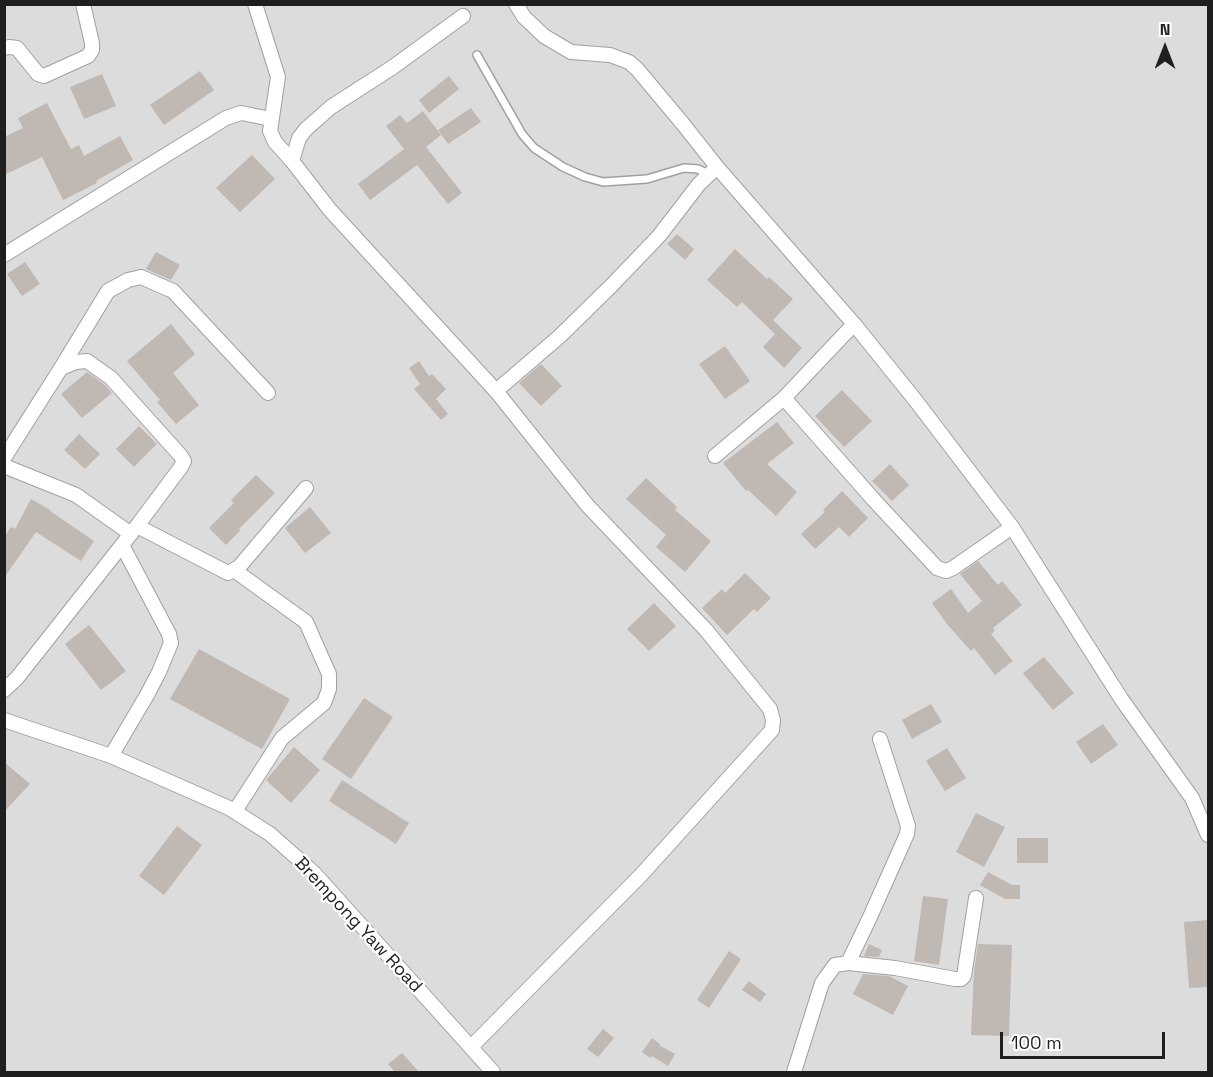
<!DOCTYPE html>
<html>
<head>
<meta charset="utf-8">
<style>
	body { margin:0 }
	#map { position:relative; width:1213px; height:1077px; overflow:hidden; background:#eeece6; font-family:"Space Grotesk",sans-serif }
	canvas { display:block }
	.frame { position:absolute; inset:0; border:6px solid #1f1f1f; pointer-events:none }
	.north { position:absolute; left:1135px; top:18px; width:60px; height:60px; -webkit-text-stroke:4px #fff; paint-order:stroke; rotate:0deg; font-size:16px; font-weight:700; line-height:24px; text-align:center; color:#1f1f1f }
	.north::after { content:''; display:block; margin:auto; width:21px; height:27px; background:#1f1f1f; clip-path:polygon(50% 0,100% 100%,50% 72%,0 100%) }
	.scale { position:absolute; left:1000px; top:1032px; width:165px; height:27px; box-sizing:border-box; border:3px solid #1f1f1f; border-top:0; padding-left:8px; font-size:18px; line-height:21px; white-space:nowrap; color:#1f1f1f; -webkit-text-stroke:4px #fff; paint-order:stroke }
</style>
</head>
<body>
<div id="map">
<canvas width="1213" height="1077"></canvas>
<div class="frame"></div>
<div class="north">N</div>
<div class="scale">100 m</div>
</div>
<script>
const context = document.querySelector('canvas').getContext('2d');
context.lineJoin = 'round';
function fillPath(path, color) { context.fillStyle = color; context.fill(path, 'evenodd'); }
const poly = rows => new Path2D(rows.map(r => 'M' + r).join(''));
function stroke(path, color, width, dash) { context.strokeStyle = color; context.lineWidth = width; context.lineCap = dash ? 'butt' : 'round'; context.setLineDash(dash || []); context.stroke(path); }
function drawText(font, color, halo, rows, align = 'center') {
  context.font = font + ' "Space Grotesk",sans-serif'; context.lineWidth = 4.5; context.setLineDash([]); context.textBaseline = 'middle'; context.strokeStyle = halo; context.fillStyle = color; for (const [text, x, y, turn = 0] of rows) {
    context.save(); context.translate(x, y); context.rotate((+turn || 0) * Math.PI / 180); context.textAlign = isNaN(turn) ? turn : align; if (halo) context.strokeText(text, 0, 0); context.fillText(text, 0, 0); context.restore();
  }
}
const residential = poly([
	[5,5,1208,5,1208,1072,5,1072]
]);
const building = poly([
	[200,71,214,90,164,125,150,105],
	[102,74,116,106,84,119,70,87],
	[449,76,459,89,429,113,419,100],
	[47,103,71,149,79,145,84,156,120,136,133,160,96,181,97,183,63,200,42,157,4,175,4,137,23,128,18,118],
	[471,108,481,122,448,144,438,130],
	[423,111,441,135,426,147,462,193,448,204,417,165,370,200,358,184,404,149,386,126,400,115,407,123],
	[252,155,275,179,240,212,216,188],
	[677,234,694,249,685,260,667,244],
	[735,249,767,279,769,277,793,299,773,320,802,348,784,368,763,347,775,334,742,302,737,307,707,280],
	[156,252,180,265,171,280,146,269],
	[25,262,40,284,22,296,7,274],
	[171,324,195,354,173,373,199,405,176,424,157,402,160,400,127,361],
	[725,346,750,381,725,399,699,364],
	[419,361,429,376,432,374,446,389,436,399,448,414,441,420,414,389,420,384,409,368],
	[541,364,562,386,541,406,519,383],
	[87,372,105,385,112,393,82,418,61,394],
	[842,390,872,421,844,447,815,416],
	[777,422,794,443,767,464,797,492,776,516,748,490,746,491,723,463],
	[139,426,157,444,134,467,116,449],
	[79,434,100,454,85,469,64,450],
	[890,464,909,485,892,501,872,481],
	[256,475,275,493,239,529,240,531,226,545,209,528,234,503,231,500],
	[646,478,677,507,675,510,711,541,685,572,656,547,666,535,626,499],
	[842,491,868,518,849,537,839,527,815,549,801,534,825,512,823,510],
	[31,499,50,510,50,511,94,541,81,561,36,532,4,578,4,537,11,527,15,529],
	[310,507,331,533,305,553,285,528],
	[978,561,998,585,1002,581,1022,605,993,628,995,631,991,634,1013,661,995,675,974,648,971,651,947,624,932,603,951,589,968,613,982,601,960,574],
	[745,573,771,598,757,612,754,609,727,635,702,608,722,589,725,593],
	[654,603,676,626,649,651,627,629],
	[89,625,126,671,101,690,65,644],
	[199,649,290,699,262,749,170,699],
	[1044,657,1074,693,1053,710,1023,673],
	[364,698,393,717,351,779,322,759],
	[931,704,942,722,912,739,902,720],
	[1103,724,1118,745,1091,764,1076,742],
	[294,747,320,770,291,803,266,780],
	[947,748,966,778,945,791,926,761],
	[4,762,30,784,4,812],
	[342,780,409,823,396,844,329,801],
	[976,813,1005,827,984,867,956,852],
	[177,826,202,845,164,895,139,876],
	[1017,838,1048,838,1048,863,1017,863],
	[988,872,1012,885,1020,885,1020,899,1005,899,980,885],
	[923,896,948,899,939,965,914,961],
	[1209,920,1209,987,1189,988,1184,922],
	[869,944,882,950,879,957,864,956],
	[978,944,1012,945,1009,1036,971,1035,974,971],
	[729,951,741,959,709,1008,697,1000],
	[863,974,889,976,908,986,893,1015,853,994],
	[749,981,766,994,760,1002,742,990],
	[603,1029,614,1038,598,1057,587,1049],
	[652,1038,660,1044,659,1045,675,1054,668,1066,652,1056,650,1058,642,1052],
	[402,1053,419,1072,395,1072,388,1064]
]);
const service = poly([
	[477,55,522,134,534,148,563,167,585,177,603,182,647,179,684,168,698,169,708,174]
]);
const minor = poly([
	[255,4,278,77,270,131,275,142,292,161,330,210,496,391],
	[516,4,524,17,544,36,571,52,610,55,629,62,637,69,683,124,717,167],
	[4,48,9,47,17,48,38,74,44,76,88,56,92,50,92,43,83,4],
	[292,161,299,138,306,129,331,107,393,67,463,16],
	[4,255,226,118,241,113,271,119],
	[61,368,108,291,128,280,141,277,173,291,268,393],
	[784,398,873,499,937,568,946,571,953,568,1012,527],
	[715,456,784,398,854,324],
	[4,458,61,368,76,362,87,361,111,378,180,455,184,461,181,467,137,526,17,678,4,690],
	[4,466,76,495,131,534],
	[137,526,228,573,239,567,306,488],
	[234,570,306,622,329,674,329,689,324,703,282,738,235,811],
	[4,720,111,756,229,808,270,834,314,873,493,1072],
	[111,756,147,695,159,672,171,643,169,634,122,545],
	[848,963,870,917,907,834,908,826,880,739],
	[471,1047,641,875,772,730,773,720,770,709,706,630,587,505,496,391,560,336,612,285,659,236,699,184,717,167,854,324,916,401,1012,527,1122,700,1192,798,1208,835],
	[794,1072,822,983,835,965,848,963,895,968,955,979,961,979,964,976,976,898]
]);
const streetNames = [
	["Brempong Yaw Road",358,925,47]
];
fillPath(residential, '#dddcdc');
fillPath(building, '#bfb8b3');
stroke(service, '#a0a0a0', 10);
stroke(minor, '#a0a0a0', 16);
stroke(service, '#fff', 7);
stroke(minor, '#fff', 14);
drawText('18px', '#1f1f1f', '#fff', streetNames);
</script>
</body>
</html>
